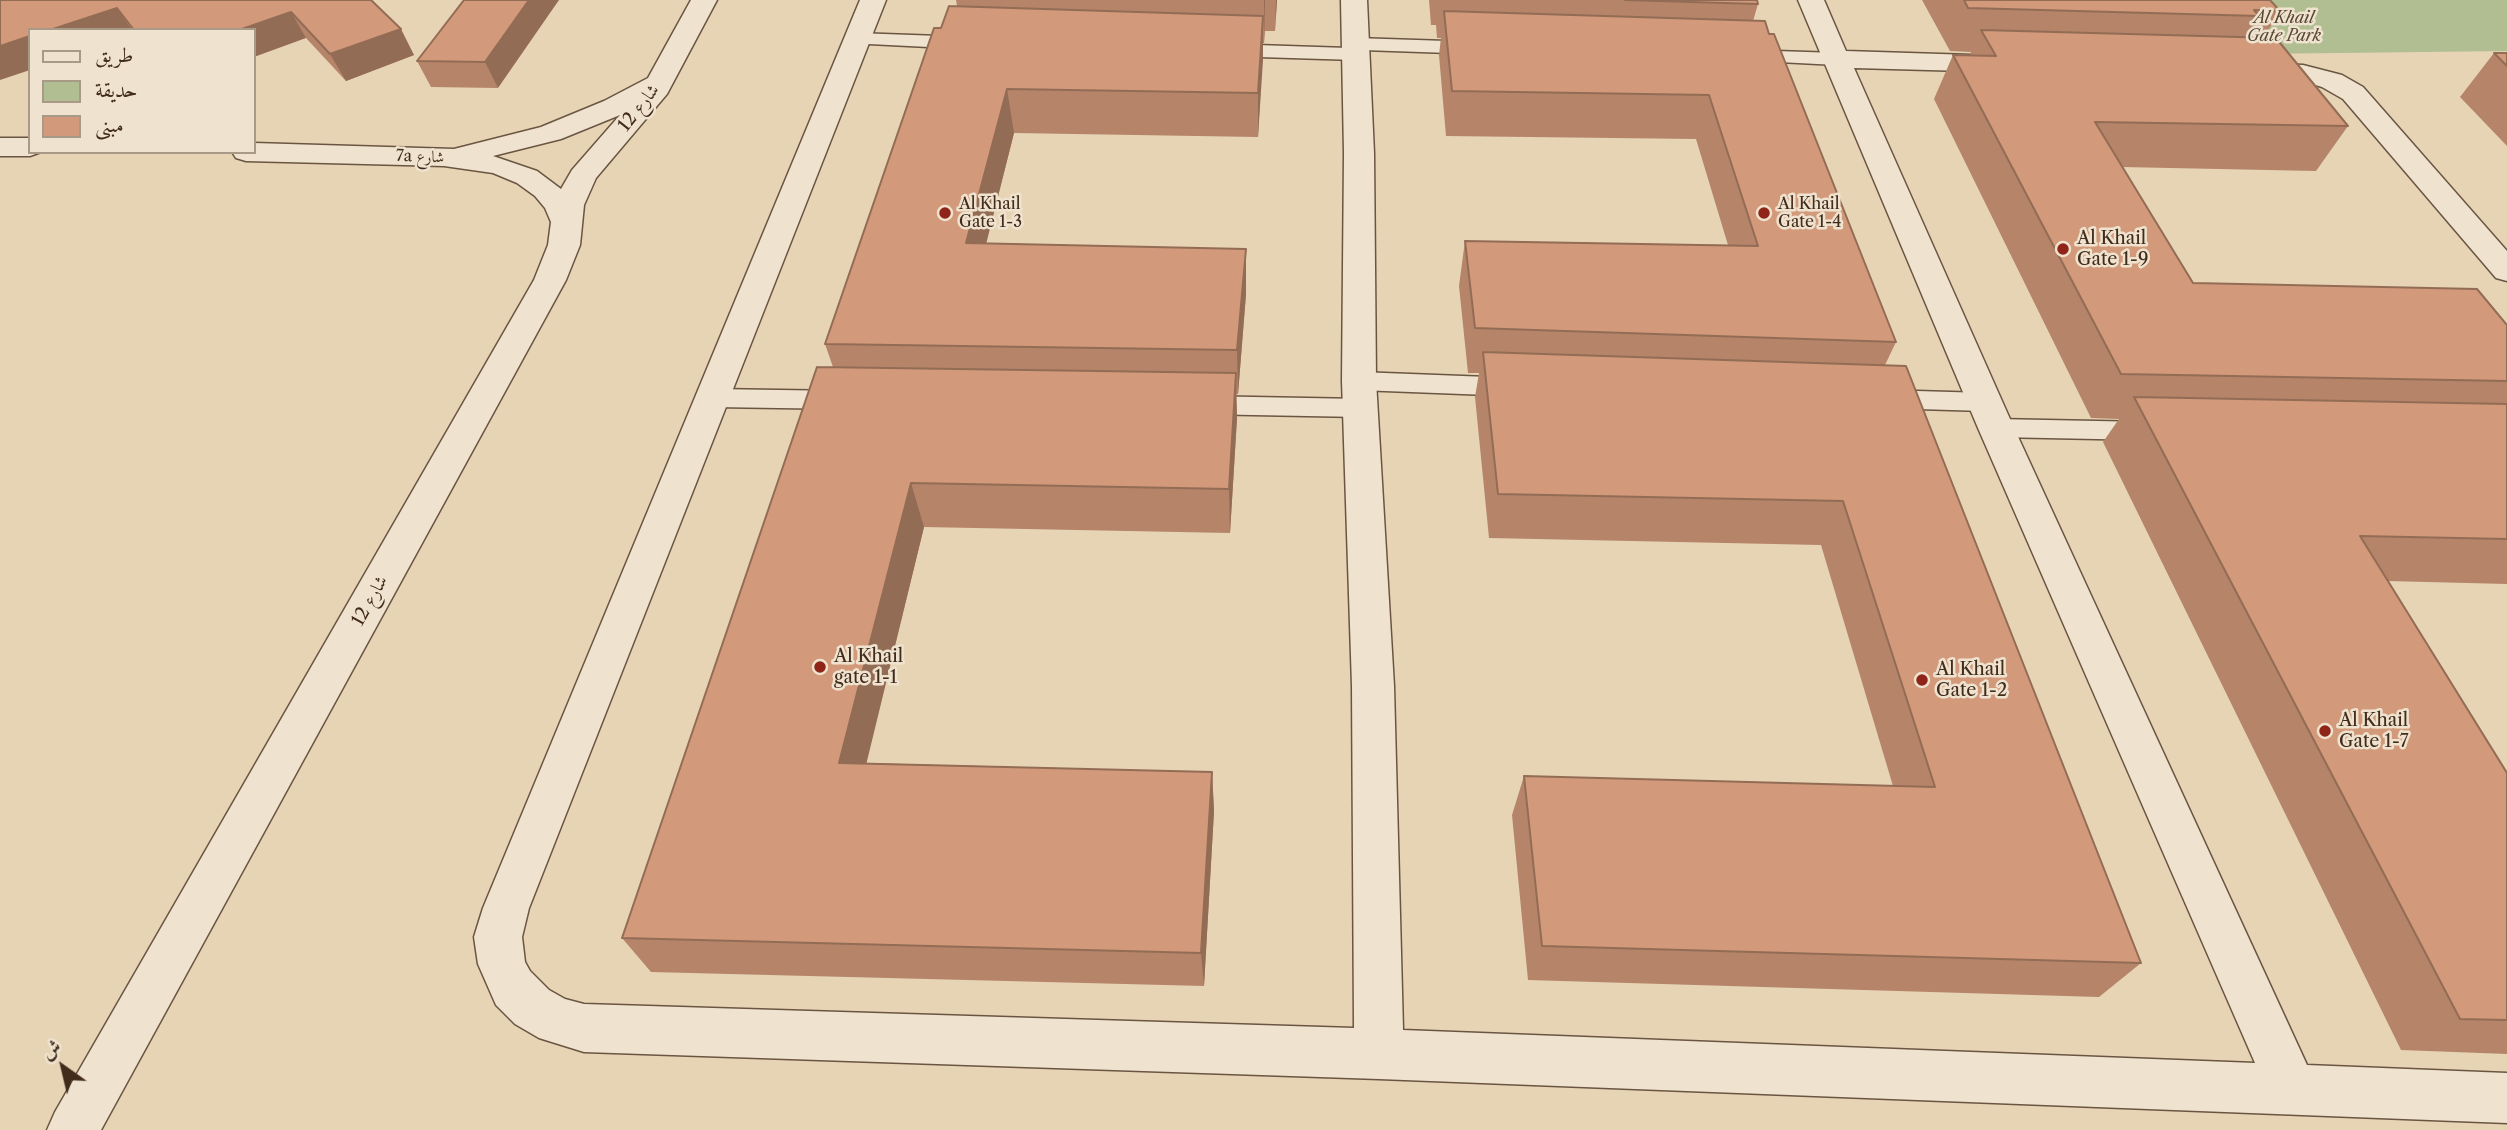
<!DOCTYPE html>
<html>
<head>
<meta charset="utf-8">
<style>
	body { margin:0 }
	#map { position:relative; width:2507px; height:1130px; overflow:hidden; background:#e6d4b5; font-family:"Libre Caslon Text",Amiri,serif }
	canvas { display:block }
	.legend { position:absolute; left:28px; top:28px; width:228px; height:126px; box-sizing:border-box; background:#efe3cf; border:2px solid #a99987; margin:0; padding:9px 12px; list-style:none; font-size:21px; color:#412b1b }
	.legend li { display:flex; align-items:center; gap:14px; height:35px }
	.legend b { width:35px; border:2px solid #a99987 }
	.north { position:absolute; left:28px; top:1032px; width:70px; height:70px; -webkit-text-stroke:5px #efe3cf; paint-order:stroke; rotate:326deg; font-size:19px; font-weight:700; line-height:28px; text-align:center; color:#412b1b }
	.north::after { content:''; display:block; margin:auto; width:24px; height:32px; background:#412b1b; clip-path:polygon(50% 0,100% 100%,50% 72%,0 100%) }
</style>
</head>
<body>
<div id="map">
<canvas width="2507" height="1130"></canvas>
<ul class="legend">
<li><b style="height:9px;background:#efe3cf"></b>طريق</li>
<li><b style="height:19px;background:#b0be92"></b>حديقة</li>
<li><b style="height:19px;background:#d29a7a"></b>مبنى</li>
</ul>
<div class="north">ش</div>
</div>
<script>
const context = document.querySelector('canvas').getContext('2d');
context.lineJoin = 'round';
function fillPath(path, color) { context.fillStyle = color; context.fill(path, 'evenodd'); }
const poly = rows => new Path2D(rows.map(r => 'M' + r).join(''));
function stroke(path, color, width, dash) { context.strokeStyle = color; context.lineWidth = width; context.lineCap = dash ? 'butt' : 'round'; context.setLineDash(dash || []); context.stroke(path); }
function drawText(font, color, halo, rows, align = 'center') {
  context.font = font + ' "Libre Caslon Text",Amiri,serif'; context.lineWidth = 5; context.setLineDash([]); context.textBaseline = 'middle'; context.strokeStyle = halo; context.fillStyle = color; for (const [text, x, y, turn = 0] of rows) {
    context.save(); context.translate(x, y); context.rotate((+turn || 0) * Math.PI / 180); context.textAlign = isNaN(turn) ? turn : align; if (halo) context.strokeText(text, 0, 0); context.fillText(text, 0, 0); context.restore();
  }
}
const green = poly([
	[2061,0,2507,0,2507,51,2253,54]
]);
const service = poly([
	[856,33,968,37,978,43,968,49,849,43,846,39,849,35,856,33],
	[1355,38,1478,42,1488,48,1478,54,1363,50,1366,54,1363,58,1356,60,1226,56,1216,50,1226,44,1348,48,1345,44,1348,40,1355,38],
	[1746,50,1837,53,1847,59,1837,65,1739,60,1736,56,1746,50],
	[1359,372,1514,378,1523,381,1527,387,1523,393,1514,396,1359,390,1350,387,1347,381,1350,375,1359,372],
	[714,389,844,391,853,394,857,400,853,406,844,409,714,407,705,404,701,398,705,392,714,389],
	[1883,390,1985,393,1994,396,1998,402,1994,408,1985,411,1883,408,1874,405,1870,399,1874,393,1883,390],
	[1199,396,1361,399,1370,402,1374,408,1370,414,1361,417,1199,414,1190,411,1186,405,1190,399,1199,396],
	[1996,419,2147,422,2156,424,2160,431,2156,438,2147,440,1996,437,1987,434,1983,428,1987,422,1996,419]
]);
const minor = poly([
	[691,0,717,0,667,94,596,178,584,205,580,245,566,280,101,1130,47,1130,55,1112,534,280,548,245,551,222,545,208,535,196,517,183,493,173,444,166,246,161,236,158,232,152,254,152,254,143,454,149,541,127,604,101,648,78,691,0],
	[620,115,572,170,561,189,537,171,493,156,561,139,620,115],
	[860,0,886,0,529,908,522,937,525,962,530,971,549,990,565,999,584,1004,1354,1028,1352,686,1342,381,1344,153,1341,0,1367,0,1374,153,1376,381,1394,686,1403,1030,2255,1063,1978,428,1798,0,1824,0,1846,51,2003,56,2013,58,2016,64,2013,70,2003,72,1854,68,2014,428,2307,1065,2507,1073,2507,1123,1379,1079,584,1052,539,1038,515,1024,496,1005,478,964,474,937,483,908,860,0],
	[2252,63,2303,65,2342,75,2363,87,2507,251,2507,281,2496,278,2343,99,2322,87,2302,81,2242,77,2238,71,2242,65,2252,63],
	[0,138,30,138,30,152,41,152,30,156,0,156,0,138]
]);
const wall = poly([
	[0,0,371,0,414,55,346,81,306,38,254,30,30,30],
	[464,0,498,88,431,87,417,61],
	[956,0,1277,0,1275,31,1265,31,1264,43,1263,43,1258,137,1014,133,986,243,1246,249,1246,294,1238,394,1236,394,1237,418,1230,533,924,527,866,763,1212,772,1214,811,1204,986,651,972,622,938,833,367,825,344,957,6],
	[1429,0,1757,0,1758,4,1753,21,1896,342,1885,365,2141,963,2099,997,1528,980,1512,815,1524,776,1893,786,1821,545,1489,538,1475,397,1479,373,1468,373,1459,286,1465,241,1728,245,1696,139,1446,136,1439,55,1441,38,1437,38,1436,25,1431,25],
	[1922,0,2270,0,2280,11,2264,37,2348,126,2316,171,2122,167,2193,283,2507,325,2507,584,2387,581,2507,773,2507,1054,2401,1050,2103,442,2119,419,2091,418,1934,99,1953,55,1970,55,1971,52,1950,51],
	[2494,53,2507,53,2507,146,2460,97]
]);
const shadedWall = poly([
	[529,0,559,0,498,88,485,62],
	[1264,0,1265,0,1264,43],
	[1276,0,1277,0,1275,31],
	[117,8,132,30,50,30],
	[291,12,306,38,254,57,254,30,239,30],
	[1263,16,1263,60,1258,137,1258,93],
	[401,29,414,55,346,81,330,54],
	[30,36,30,70,0,80,0,46],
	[1007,89,1014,133,975,288,966,243],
	[1246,249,1246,294,1238,394,1237,350],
	[1236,373,1237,418,1230,533,1229,489],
	[911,483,924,527,857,802,839,763],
	[1212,772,1214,811,1204,986,1201,953]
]);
const building = poly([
	[0,0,371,0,401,29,330,54,291,12,239,30,134,30,117,8,50,30,30,30,30,36,0,46,0,0],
	[464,0,529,0,485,62,417,61,464,0],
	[1625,0,1757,0,1758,4,1625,0],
	[1964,0,2270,0,2280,11,2254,10,2259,16,1968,8,1964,0],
	[949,6,1263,16,1258,93,1007,89,966,243,1246,249,1237,350,825,344,934,28,941,28,949,6],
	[1444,11,1765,21,1769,34,1774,34,1896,342,1475,328,1465,241,1758,246,1709,95,1452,91,1444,11],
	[1981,30,2276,38,2348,126,2095,122,2193,283,2477,289,2507,325,2507,381,2121,374,1953,55,1996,56,1981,30],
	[2494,53,2507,53,2507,66,2494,53],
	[1483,352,1906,366,2141,963,1542,946,1524,776,1935,787,1843,501,1498,494,1483,352],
	[817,367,1236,373,1229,489,911,483,839,763,1212,772,1201,953,622,938,817,367],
	[2134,397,2507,404,2507,539,2360,536,2507,773,2507,1020,2460,1019,2134,397]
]);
const markers = [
	[945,213,7,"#8f2418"],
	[1764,213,7,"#8f2418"],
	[2063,249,7,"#8f2418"],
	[820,667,7,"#8f2418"],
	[1922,680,7,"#8f2418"],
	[2325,731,7,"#8f2418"]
];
const farParknames = [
	["Al Khail",2284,18],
	["Gate Park",2284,36]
];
const farStreetnames = [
	["7a شارع",420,157,2]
];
const farPoinames = [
	["Al Khail",959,204],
	["Gate 1-3",959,222],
	["Al Khail",1778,204],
	["Gate 1-4",1778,222]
];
const streetNames = [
	["شارع 12",639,108,-52],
	["شارع 12",370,601,-61]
];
const poiNames = [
	["Al Khail",2077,239],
	["Gate 1-9",2077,260],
	["Al Khail",834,657],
	["gate 1-1",834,678],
	["Al Khail",1936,670],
	["Gate 1-2",1936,691],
	["Al Khail",2339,721],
	["Gate 1-7",2339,742]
];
fillPath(green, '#b0be92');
stroke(service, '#6a5542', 3);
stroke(minor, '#6a5542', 3);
fillPath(service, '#efe3cf');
fillPath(minor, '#efe3cf');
fillPath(wall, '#b58469');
fillPath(shadedWall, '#936c55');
fillPath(building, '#d29a7a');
stroke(building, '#936c55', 2);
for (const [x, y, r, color] of markers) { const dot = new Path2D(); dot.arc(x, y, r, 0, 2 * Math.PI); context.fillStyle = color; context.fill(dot); stroke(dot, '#efe3cf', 2.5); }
drawText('italic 16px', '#574833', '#efe3cf', farParknames);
drawText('16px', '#412b1b', '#efe3cf', farStreetnames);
drawText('16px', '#412b1b', '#efe3cf', farPoinames, 'left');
drawText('18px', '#412b1b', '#efe3cf', streetNames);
drawText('18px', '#412b1b', '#efe3cf', poiNames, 'left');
</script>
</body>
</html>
